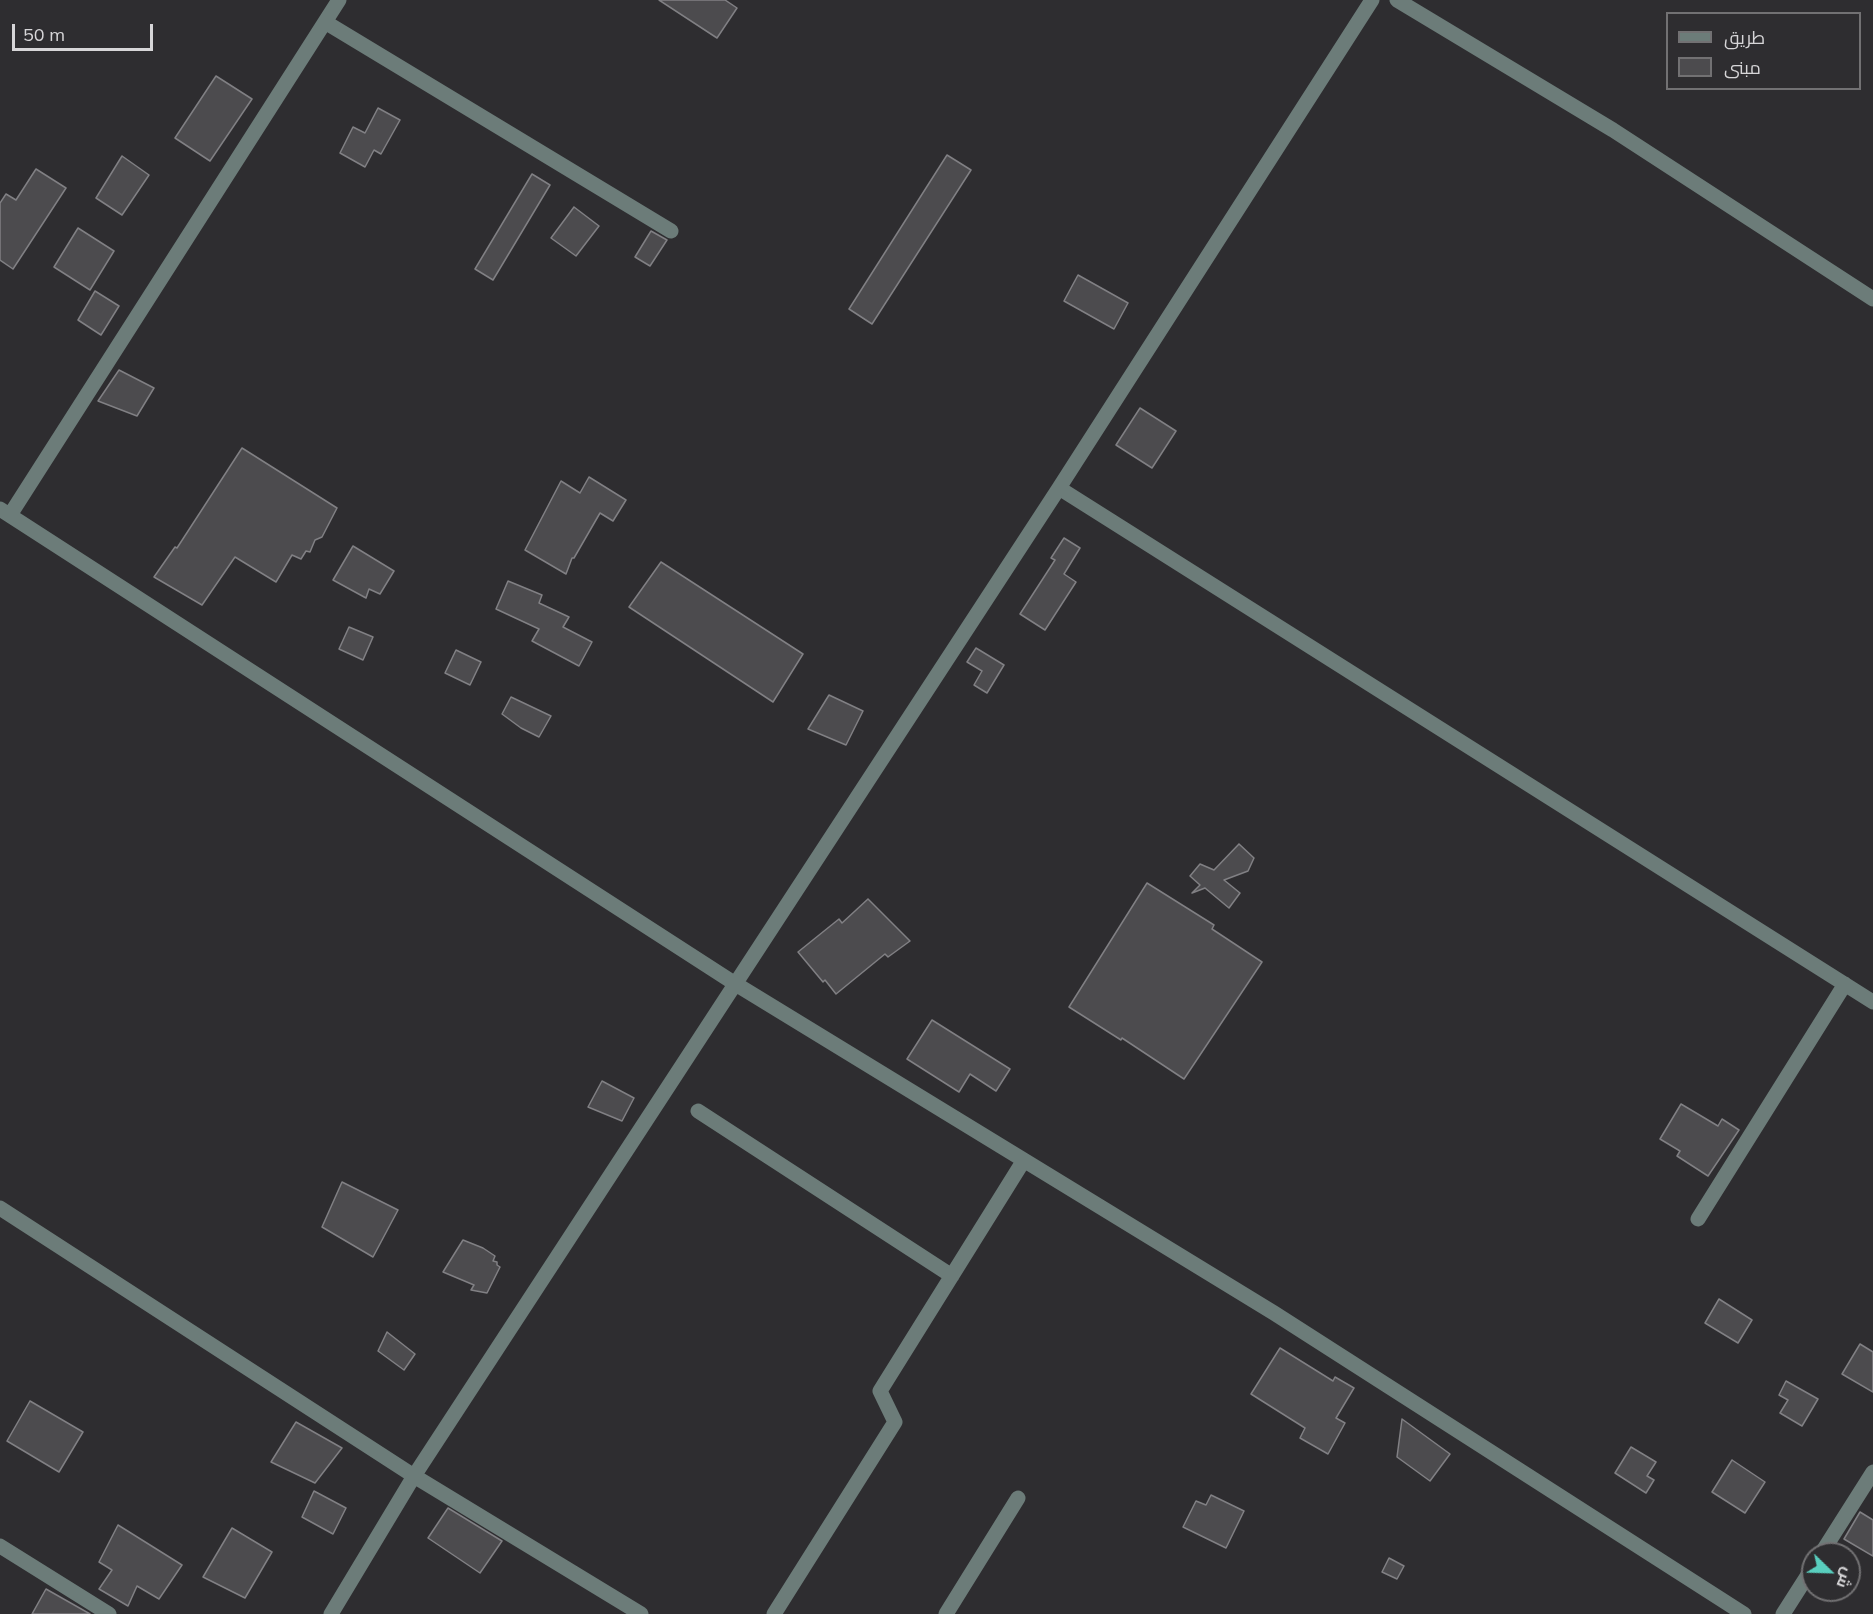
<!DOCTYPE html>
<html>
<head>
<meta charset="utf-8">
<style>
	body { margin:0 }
	#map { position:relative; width:1873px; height:1614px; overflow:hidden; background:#2e2d30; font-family:Mulish,Cairo,sans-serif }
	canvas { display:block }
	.legend { position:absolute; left:1666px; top:12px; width:195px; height:78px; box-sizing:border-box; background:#2e2d30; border:2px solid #727173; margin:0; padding:8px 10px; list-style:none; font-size:18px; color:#d7d6d8 }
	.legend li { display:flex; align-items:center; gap:12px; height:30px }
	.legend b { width:30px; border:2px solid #727173 }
	.north { position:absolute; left:1801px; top:1542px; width:60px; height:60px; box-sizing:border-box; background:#2e2d30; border:2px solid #727173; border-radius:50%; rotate:113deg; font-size:16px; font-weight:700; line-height:24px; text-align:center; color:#d7d6d8 }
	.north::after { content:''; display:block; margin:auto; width:21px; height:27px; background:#59cebe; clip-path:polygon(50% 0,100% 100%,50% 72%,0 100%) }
	.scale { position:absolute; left:12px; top:24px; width:141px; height:27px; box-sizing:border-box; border:3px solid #d7d6d8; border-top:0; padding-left:8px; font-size:18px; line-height:21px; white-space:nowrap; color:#d7d6d8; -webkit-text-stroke:4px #2e2d30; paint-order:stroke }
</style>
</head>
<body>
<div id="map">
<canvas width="1873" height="1614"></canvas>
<ul class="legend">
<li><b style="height:8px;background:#6c7c79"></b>طريق</li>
<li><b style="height:16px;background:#4c4b4e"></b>مبنى</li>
</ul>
<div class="north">ش</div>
<div class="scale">50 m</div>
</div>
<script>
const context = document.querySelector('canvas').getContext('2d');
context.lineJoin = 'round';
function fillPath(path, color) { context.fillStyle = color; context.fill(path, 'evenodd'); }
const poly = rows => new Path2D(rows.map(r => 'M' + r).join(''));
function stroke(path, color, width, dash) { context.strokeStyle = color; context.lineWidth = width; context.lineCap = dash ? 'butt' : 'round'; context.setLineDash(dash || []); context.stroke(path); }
const building = poly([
	[659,0,725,0,737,8,717,38,659,0],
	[216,76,252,99,210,161,175,138,216,76],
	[378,108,400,120,381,154,374,150,365,167,340,153,353,127,365,133,378,108],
	[947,155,971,170,872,324,849,309,947,155],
	[122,156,149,175,122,215,96,198,122,156],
	[36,169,66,188,13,269,0,260,0,203,6,194,16,200,36,169],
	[532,174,550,185,493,280,475,269,532,174],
	[574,207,599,226,576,256,551,238,574,207],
	[78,228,114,251,90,290,54,267,78,228],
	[651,231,667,240,650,266,635,257,651,231],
	[1078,275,1128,303,1114,329,1064,301,1078,275],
	[95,291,119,306,101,335,78,320,95,291],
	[119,370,154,388,137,416,98,401,119,370],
	[1140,408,1176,431,1152,468,1116,445,1140,408],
	[242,448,337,508,322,537,315,540,310,552,306,551,301,559,292,555,276,582,235,557,202,605,154,577,175,547,177,548,242,448],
	[589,477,626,500,613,521,600,513,574,558,572,558,566,574,525,550,561,481,580,493,589,477],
	[1064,538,1080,548,1064,574,1076,582,1045,630,1020,614,1055,560,1051,558,1064,538],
	[353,546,394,571,380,594,369,589,366,598,333,580,353,546],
	[661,562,803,654,773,702,629,607,661,562],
	[508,581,542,595,539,603,569,617,563,627,592,642,579,666,532,641,539,629,496,609,508,581],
	[349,627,373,637,363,660,339,649,349,627],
	[976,648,1004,665,987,693,974,685,982,671,967,662,976,648],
	[456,650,481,662,470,685,445,673,456,650],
	[829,695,863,711,846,745,808,729,829,695],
	[511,697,551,716,539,737,521,728,502,714,511,697],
	[1239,844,1254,858,1248,871,1224,880,1240,893,1229,908,1205,888,1192,893,1200,885,1190,876,1200,864,1214,870,1239,844],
	[1147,883,1214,925,1212,929,1262,962,1184,1079,1122,1038,1121,1040,1069,1007,1147,883],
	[868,899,910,941,888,957,885,954,836,994,825,980,823,982,798,952,839,919,842,923,868,899],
	[932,1020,1010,1069,996,1091,970,1074,959,1092,907,1059,932,1020],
	[602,1081,634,1098,622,1121,588,1107,602,1081],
	[1681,1104,1718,1126,1722,1119,1739,1130,1708,1176,1677,1156,1680,1151,1660,1139,1681,1104],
	[342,1182,398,1210,373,1257,322,1227,342,1182],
	[463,1240,483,1248,495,1256,493,1261,497,1262,497,1265,500,1267,487,1293,471,1290,474,1285,443,1272,463,1240],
	[1719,1299,1752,1320,1738,1343,1705,1323,1719,1299],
	[387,1332,415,1354,404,1370,378,1351,387,1332],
	[1860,1344,1873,1352,1873,1392,1842,1374,1860,1344],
	[1280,1348,1333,1381,1335,1377,1354,1388,1336,1418,1345,1423,1328,1454,1300,1438,1305,1428,1251,1394,1280,1348],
	[1786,1381,1818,1399,1802,1426,1780,1413,1788,1400,1779,1395,1786,1381],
	[30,1401,83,1432,59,1472,7,1441,30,1401],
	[1402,1419,1450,1454,1430,1481,1397,1457,1402,1419],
	[296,1422,342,1448,315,1483,271,1462,296,1422],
	[1631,1447,1656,1462,1647,1476,1654,1480,1646,1493,1615,1473,1631,1447],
	[1732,1460,1765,1482,1745,1513,1712,1492,1732,1460],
	[314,1491,346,1508,333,1534,302,1517,314,1491],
	[1211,1495,1244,1511,1226,1548,1183,1527,1196,1501,1206,1505,1211,1495],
	[448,1508,502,1541,480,1573,428,1538,448,1508],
	[1860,1512,1873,1520,1873,1556,1844,1539,1860,1512],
	[118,1525,182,1565,159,1599,137,1586,128,1606,99,1589,112,1570,99,1562,118,1525],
	[232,1528,272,1552,245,1598,203,1577,232,1528],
	[1389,1558,1404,1566,1397,1579,1382,1572,1389,1558],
	[46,1589,90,1614,32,1614,46,1589]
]);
const minor = poly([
	[1397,0,1613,130,1873,299],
	[325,22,671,231],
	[1059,488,1873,1002],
	[0,509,734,983,1274,1313,1744,1614],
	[10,515,339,0],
	[698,1111,952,1276],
	[0,1208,414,1476,641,1614],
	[1698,1219,1845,984],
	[0,1546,109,1614],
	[1821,1554,1873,1472],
	[331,1614,414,1476,1059,488,1372,0],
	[774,1614,895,1422,880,1391,1024,1160],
	[946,1614,1018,1498],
	[1783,1614,1813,1567]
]);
fillPath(building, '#4c4b4e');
stroke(building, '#818084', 1.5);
stroke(minor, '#6c7c79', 15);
</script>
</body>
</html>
